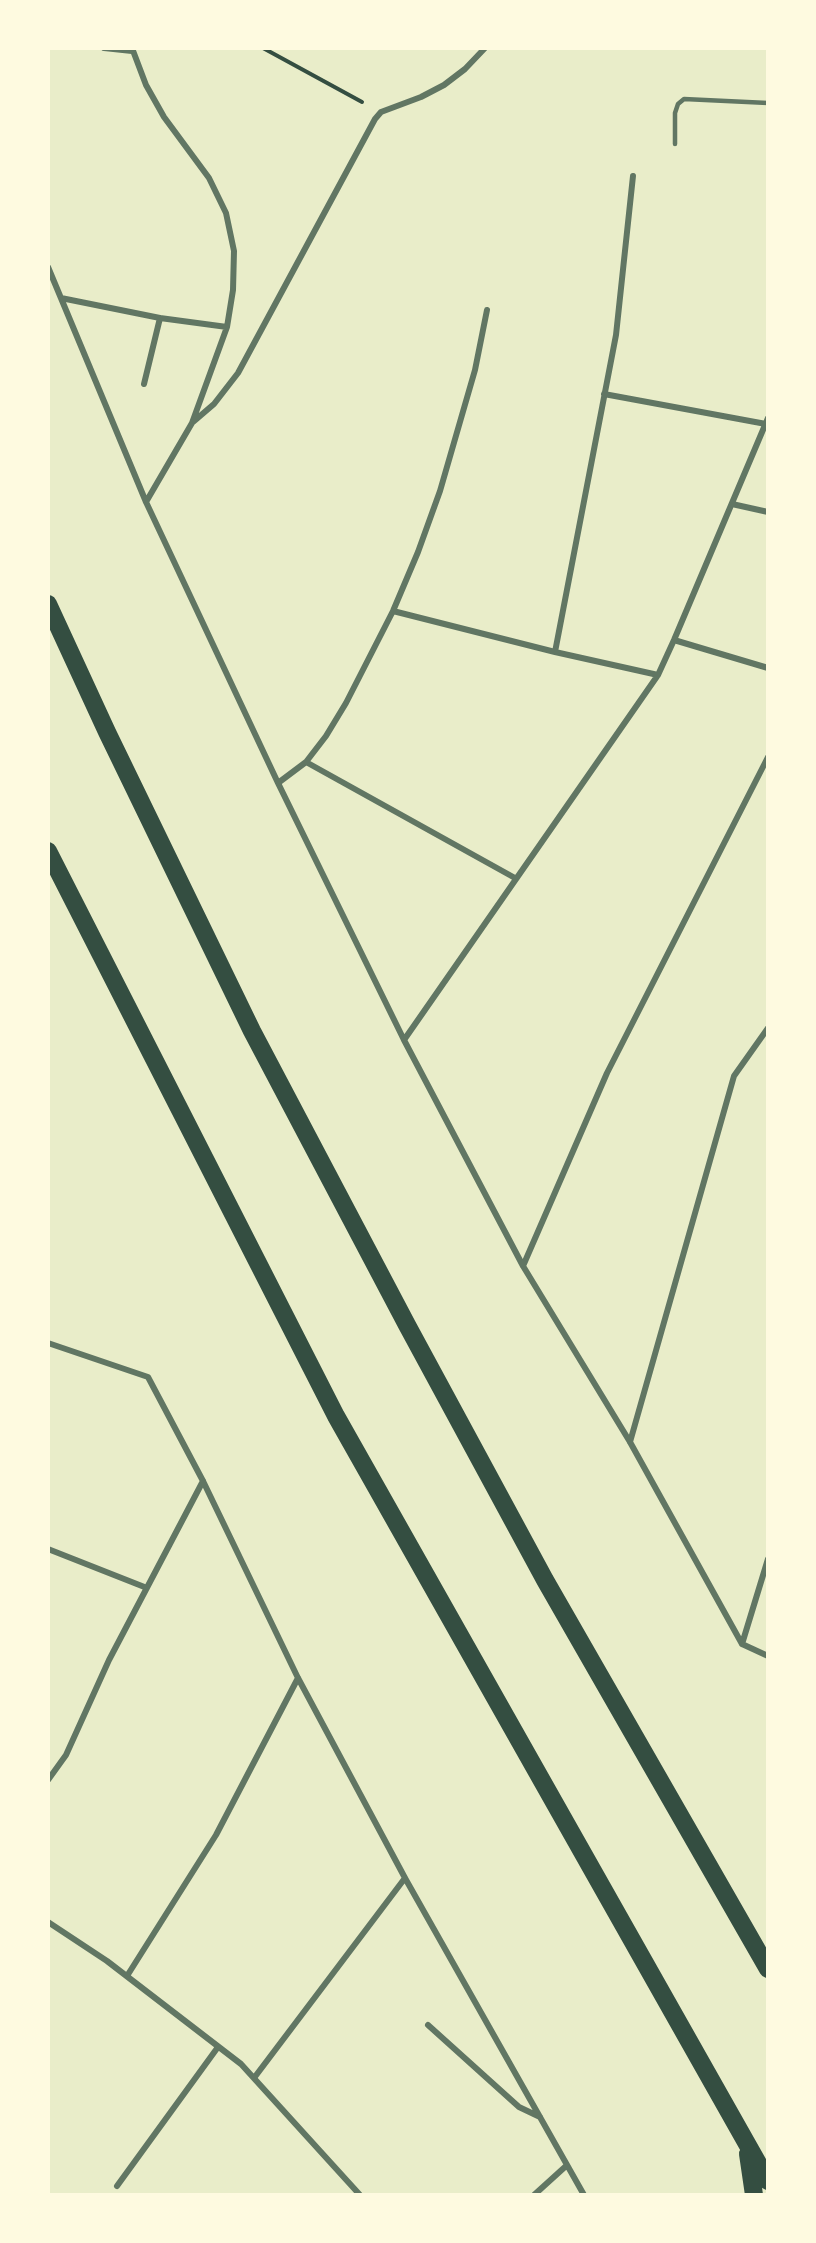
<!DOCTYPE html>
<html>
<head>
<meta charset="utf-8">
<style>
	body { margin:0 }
	#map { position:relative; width:816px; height:2243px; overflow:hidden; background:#e9edc9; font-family:"Exo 2",sans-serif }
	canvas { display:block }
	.frame { position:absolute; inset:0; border:50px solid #fefae0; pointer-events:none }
</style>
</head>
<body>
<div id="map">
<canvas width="816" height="2243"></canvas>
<div class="frame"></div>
</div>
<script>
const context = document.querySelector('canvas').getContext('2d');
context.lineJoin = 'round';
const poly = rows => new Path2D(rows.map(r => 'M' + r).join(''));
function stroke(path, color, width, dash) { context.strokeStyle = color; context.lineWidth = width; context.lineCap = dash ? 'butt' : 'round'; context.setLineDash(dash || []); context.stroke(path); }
const path = poly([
	[263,48,362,102]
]);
const service = poly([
	[675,144,675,113,678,104,684,99,768,103]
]);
const minor = poly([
	[104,48,132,51],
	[132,48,146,85,164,117,209,178,226,213,234,251,233,290,227,327,192,423,146,502],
	[48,267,146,502,278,783,404,1040,523,1266,630,1442,742,1644],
	[61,298,160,318,227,327],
	[144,384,160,318],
	[604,394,766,424],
	[193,422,214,404,238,373,375,119,381,112,421,97,444,85,465,69,485,48],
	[732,504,768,512],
	[393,611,555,652,658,675],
	[674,640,768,668],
	[555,652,616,335,633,176],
	[306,762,515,878],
	[278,783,306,762,326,736,346,703,393,611,418,552,440,491,475,370,487,310],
	[404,1040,658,675,674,640,768,418],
	[523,1266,607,1073,768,757],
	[48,1343,148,1377,203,1481,298,1678,405,1878,584,2195],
	[630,1442,734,1076,768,1028],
	[48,1549,147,1588],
	[742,1644,768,1559],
	[742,1644,768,1656],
	[48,1780,66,1755,109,1660,203,1481],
	[48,1922,107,1961,241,2064,360,2195],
	[127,1976,216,1835,298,1678],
	[428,2025,519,2107,540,2117],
	[254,2078,405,1878],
	[117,2186,218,2047],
	[534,2195,566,2166]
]);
const motorway = poly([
	[48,604,107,732,252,1031,407,1325,545,1580,768,1969],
	[48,851,336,1416,768,2181],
	[748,2154,754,2195]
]);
stroke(path, '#344e41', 4);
stroke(service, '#617663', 4.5);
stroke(minor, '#617663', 6);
stroke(motorway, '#344e41', 18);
</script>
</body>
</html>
